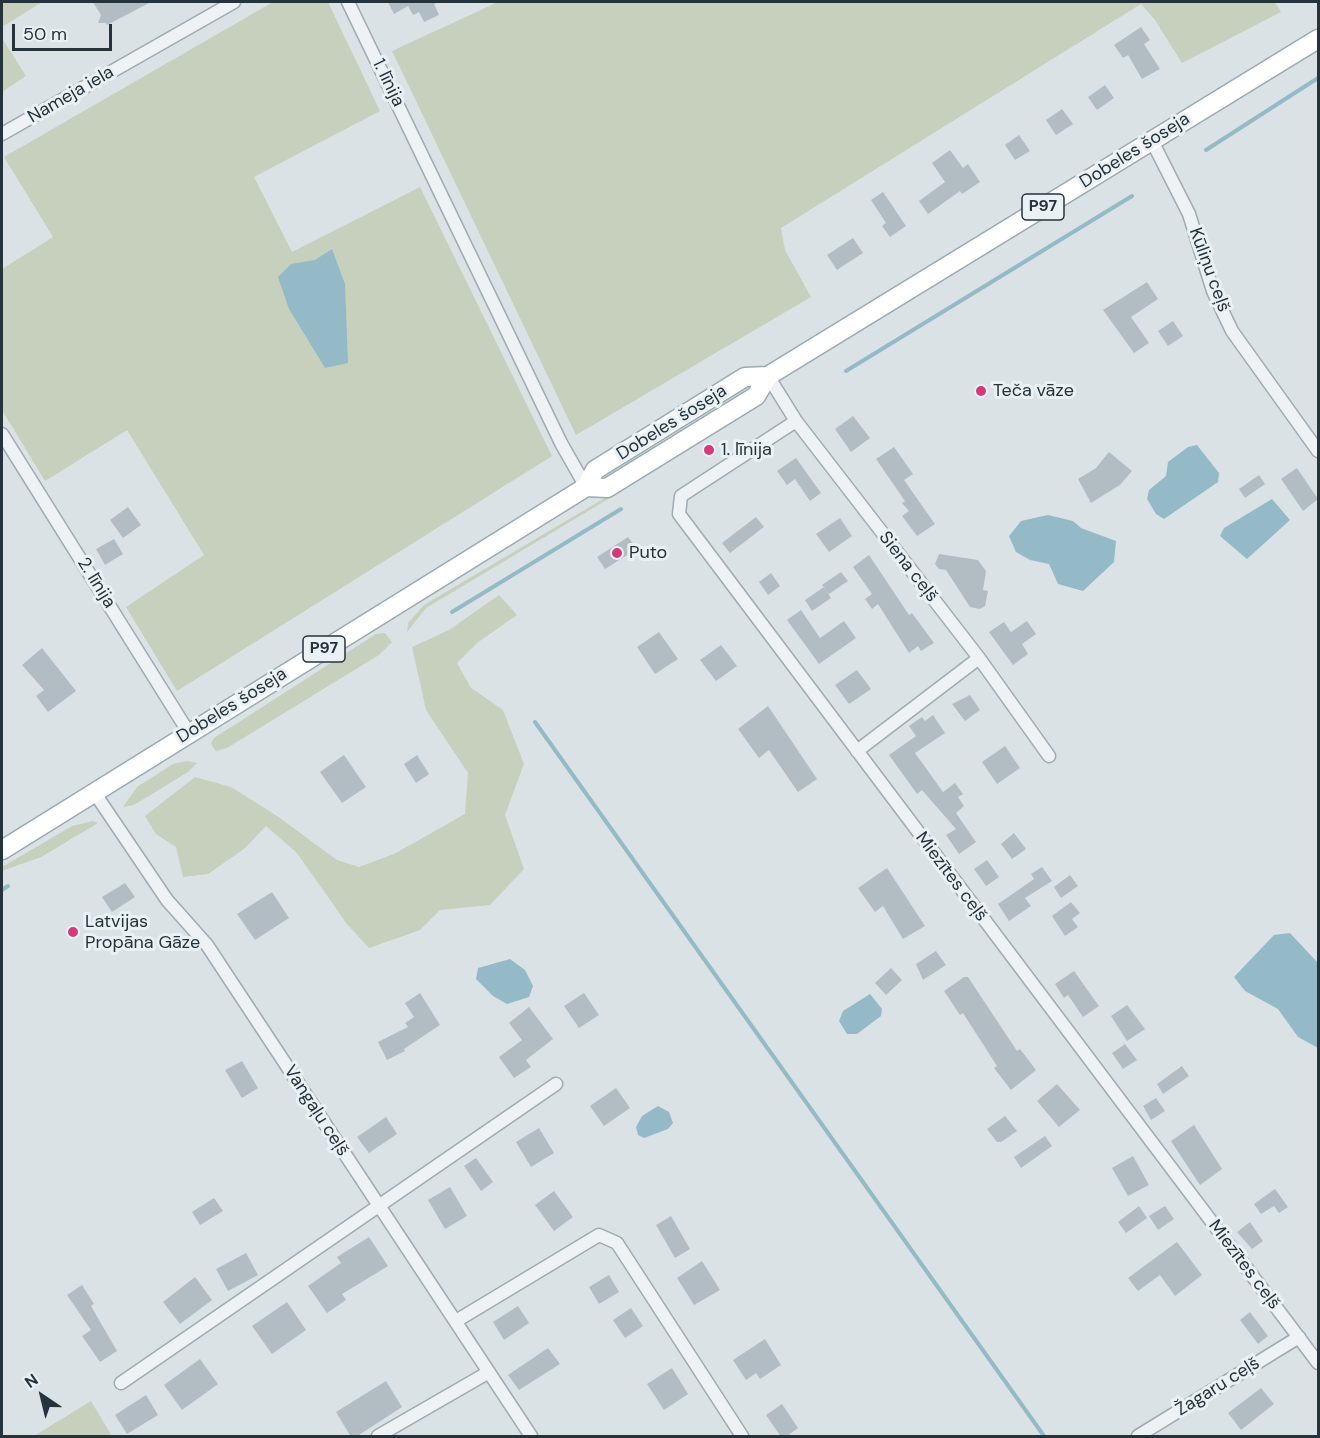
<!DOCTYPE html>
<html>
<head>
<meta charset="utf-8">
<style>
	body { margin:0 }
	#map { position:relative; width:1320px; height:1438px; overflow:hidden; background:#dbe2e6; font-family:"DM Sans",sans-serif }
	canvas { display:block }
	.frame { position:absolute; inset:0; border:3px solid #25333c; pointer-events:none }
	.north { position:absolute; left:12px; top:1366px; width:60px; height:60px; -webkit-text-stroke:4px #eaf1f4; paint-order:stroke; rotate:325deg; font-size:16px; font-weight:700; line-height:24px; text-align:center; color:#25333c }
	.north::after { content:''; display:block; margin:auto; width:21px; height:27px; background:#25333c; clip-path:polygon(50% 0,100% 100%,50% 72%,0 100%) }
	.scale { position:absolute; left:12px; top:24px; width:100px; height:27px; box-sizing:border-box; border:3px solid #25333c; border-top:0; padding-left:8px; font-size:18px; line-height:21px; white-space:nowrap; color:#25333c; -webkit-text-stroke:4px #eaf1f4; paint-order:stroke }
</style>
</head>
<body>
<div id="map">
<canvas width="1320" height="1438"></canvas>
<div class="frame"></div>
<div class="north">N</div>
<div class="scale">50 m</div>
</div>
<script>
const context = document.querySelector('canvas').getContext('2d');
context.lineJoin = 'round';
function fillPath(path, color) { context.fillStyle = color; context.fill(path, 'evenodd'); }
const poly = rows => new Path2D(rows.map(r => 'M' + r).join(''));
function stroke(path, color, width, dash) { context.strokeStyle = color; context.lineWidth = width; context.lineCap = dash ? 'butt' : 'round'; context.setLineDash(dash || []); context.stroke(path); }
function drawText(font, color, halo, rows, align = 'center') {
  context.font = font + ' "DM Sans",sans-serif'; context.lineWidth = 6; context.setLineDash([]); context.textBaseline = 'middle'; context.strokeStyle = halo; context.fillStyle = color; for (const [text, x, y, turn = 0] of rows) {
    context.save(); context.translate(x, y); context.rotate((+turn || 0) * Math.PI / 180); context.textAlign = isNaN(turn) ? turn : align; if (halo) context.strokeText(text, 0, 0); context.fillText(text, 0, 0); context.restore();
  }
}
const green = poly([
	[2,2,42,2,2,27],
	[273,2,328,2,380,111,254,177,292,252,420,187,552,456,177,691,126,607,204,555,127,430,45,481,2,410,2,269,53,237,4,157],
	[498,2,1275,2,1281,12,1182,63,1155,20,1141,4,781,228,785,250,811,297,576,435,392,51],
	[2,38,26,76,2,92],
	[625,486,625,489,426,608,407,632,408,623,424,605],
	[499,595,517,615,477,643,457,663,471,688,503,710,524,764,505,815,524,869,490,905,440,910,420,930,369,948,347,924,297,853,266,826,244,849,208,874,183,877,176,847,156,834,145,816,195,777,231,787,277,816,337,860,359,867,394,854,465,814,468,773,426,710,412,647,449,630],
	[385,633,392,642,379,655,227,748,216,751,213,747,211,743,214,738,376,634],
	[187,761,197,763,188,772,134,805,123,807,137,787,173,764],
	[93,821,98,823,41,857,2,871,2,867,72,826],
	[91,1401,112,1436,34,1436]
]);
const water = poly([
	[332,249,345,284,348,363,325,368,289,309,278,277,291,264,315,260],
	[1197,445,1219,473,1218,482,1164,519,1156,514,1147,499,1149,490,1166,476,1168,462,1188,447],
	[1272,499,1290,520,1247,559,1220,536,1224,528],
	[1048,515,1073,521,1081,528,1116,541,1114,562,1083,591,1058,584,1049,564,1030,560,1016,552,1009,536,1021,521],
	[1290,933,1318,963,1318,1048,1298,1037,1278,1009,1245,991,1234,977,1274,935],
	[510,959,525,970,533,986,529,997,507,1004,493,996,476,979,478,968],
	[870,994,882,1009,881,1016,857,1034,847,1034,839,1021,843,1011],
	[658,1106,669,1112,673,1123,668,1129,644,1138,638,1135,636,1127,642,1116]
]);
const stream = poly([
	[1206,150,1318,78],
	[846,371,1132,196],
	[452,612,621,509],
	[535,722,1044,1436],
	[2,890,8,886]
]);
const building = poly([
	[93,2,151,2,107,25,106,23,98,23,101,15],
	[388,2,439,2,434,4,439,15,424,22,419,12,413,15,408,6,394,14],
	[1141,27,1150,40,1144,44,1160,69,1142,79,1128,55,1123,58,1114,45],
	[1105,85,1114,98,1097,110,1088,97],
	[1062,109,1073,124,1056,135,1046,120],
	[1019,135,1030,151,1015,160,1005,145],
	[950,150,963,168,968,164,980,182,962,194,960,191,928,214,919,201,945,182,932,163],
	[883,192,906,226,890,237,882,226,886,223,871,200],
	[853,238,863,253,837,270,827,255],
	[1147,282,1158,299,1131,317,1149,343,1134,353,1103,310],
	[1173,321,1183,336,1168,346,1158,331],
	[853,416,870,438,851,452,835,429],
	[894,447,913,474,904,480,935,524,917,536,902,516,909,511,902,503,905,501,876,459],
	[1109,452,1132,471,1120,485,1091,503,1078,479,1096,468],
	[796,458,821,493,810,501,795,479,787,485,777,471],
	[1297,468,1318,499,1303,511,1281,479],
	[1259,475,1265,484,1245,498,1239,489],
	[128,507,141,525,123,538,110,520],
	[756,517,764,527,730,553,722,543],
	[840,518,852,536,829,552,816,534],
	[628,537,637,549,605,569,597,557],
	[114,539,123,554,105,565,96,549],
	[939,554,978,560,986,571,983,590,988,591,985,606,980,609,970,607,946,570,939,569,935,564],
	[869,555,909,615,912,613,934,643,921,651,918,646,909,653,878,604,872,609,865,599,872,594,853,567],
	[841,572,848,581,829,594,822,585],
	[771,573,780,586,768,595,759,582],
	[824,587,831,598,812,611,805,600],
	[801,610,820,638,844,621,856,638,819,664,787,620],
	[1027,621,1036,634,1022,644,1028,654,1013,665,989,632,1004,622,1011,632],
	[659,632,678,659,655,674,637,647],
	[721,645,737,666,716,681,700,660],
	[42,648,76,691,48,712,36,696,44,690,22,665],
	[857,670,871,689,849,704,835,685],
	[970,695,980,710,965,721,952,704],
	[768,706,817,779,798,792,769,750,759,758,738,729],
	[933,715,945,733,915,753,943,792,955,783,963,794,958,797,964,806,956,813,976,842,959,854,946,835,956,829,922,790,917,794,889,755,916,736,909,726,922,717,925,721],
	[1005,746,1020,768,997,784,982,762],
	[344,755,366,787,342,803,320,772],
	[417,755,429,774,416,783,404,764],
	[1014,833,1026,849,1012,859,1001,844],
	[987,860,999,877,986,886,974,869],
	[1042,867,1052,881,1025,898,1031,906,1009,921,998,904,1034,879,1031,874],
	[887,868,925,926,903,939,883,906,875,912,858,888],
	[1070,875,1078,886,1061,898,1054,887],
	[125,883,135,897,112,912,102,897],
	[272,892,289,918,255,940,237,914],
	[1071,902,1080,913,1072,919,1078,927,1065,936,1052,916],
	[936,951,946,965,923,980,916,964],
	[891,968,902,980,886,995,875,983],
	[1074,971,1099,1006,1083,1017,1068,995,1064,998,1055,984],
	[964,977,968,977,1017,1051,1020,1049,1036,1070,1011,1090,994,1068,997,1066,963,1013,960,1015,944,991],
	[420,993,440,1025,404,1049,405,1051,387,1060,378,1042,408,1027,405,1023,414,1017,405,1003],
	[584,993,599,1015,579,1028,564,1006],
	[1127,1005,1145,1029,1127,1041,1111,1016],
	[529,1007,553,1039,526,1060,531,1067,514,1078,499,1057,522,1040,509,1023],
	[1125,1044,1137,1060,1123,1069,1112,1053],
	[242,1061,258,1088,242,1098,225,1070],
	[1182,1066,1189,1076,1163,1094,1157,1084],
	[1057,1084,1080,1110,1059,1127,1037,1101],
	[616,1088,630,1108,604,1126,590,1106],
	[1156,1098,1165,1111,1151,1120,1143,1106],
	[1005,1116,1017,1131,1001,1142,997,1142,987,1129],
	[386,1117,397,1134,369,1153,357,1137],
	[1194,1125,1222,1169,1200,1185,1171,1141],
	[539,1128,554,1153,531,1167,516,1142],
	[1045,1136,1052,1146,1021,1168,1014,1157],
	[1133,1156,1149,1185,1128,1196,1112,1168],
	[476,1158,493,1182,481,1191,464,1166],
	[450,1187,467,1216,445,1229,428,1200],
	[1275,1189,1288,1207,1279,1213,1274,1206,1261,1214,1254,1204],
	[554,1191,573,1217,554,1231,535,1205],
	[214,1198,223,1211,200,1225,192,1212],
	[1139,1206,1147,1218,1126,1233,1118,1222],
	[1165,1206,1174,1219,1158,1230,1149,1216],
	[671,1216,690,1249,675,1258,656,1225],
	[1250,1222,1263,1241,1252,1249,1237,1232],
	[369,1237,388,1266,342,1294,346,1300,327,1313,308,1286,341,1263,337,1257],
	[1177,1242,1202,1275,1175,1296,1160,1275,1138,1291,1128,1278],
	[246,1253,258,1275,228,1291,216,1269],
	[702,1261,720,1290,694,1305,677,1278],
	[609,1275,619,1292,599,1304,589,1287],
	[195,1277,212,1300,180,1324,163,1302],
	[82,1285,94,1304,91,1306,117,1351,100,1362,82,1336,91,1330,67,1295],
	[287,1302,306,1330,272,1354,252,1326],
	[518,1306,529,1323,504,1340,493,1322],
	[631,1308,643,1326,625,1338,613,1320],
	[1250,1312,1268,1336,1258,1344,1240,1320],
	[765,1339,781,1365,760,1379,756,1373,746,1380,733,1360],
	[548,1348,560,1364,519,1390,508,1375],
	[200,1359,218,1384,182,1410,164,1385],
	[672,1368,688,1394,664,1410,647,1384],
	[386,1381,402,1407,356,1437,351,1437,336,1412],
	[1261,1388,1274,1404,1241,1430,1228,1413],
	[146,1395,158,1415,127,1434,115,1415],
	[782,1404,798,1428,786,1437,781,1437,766,1415]
]);
const street = poly([
	[348,2,561,443,586,487],
	[2,134,234,2],
	[1152,141,1189,214,1213,291,1232,331,1318,451],
	[768,376,796,421,979,658,1049,756],
	[796,421,681,496,679,514,1318,1363],
	[2,434,189,733],
	[857,751,979,658],
	[94,792,167,900,207,945,531,1436],
	[456,1321,599,1235,617,1243,742,1436],
	[121,1383,556,1084],
	[378,1436,489,1372],
	[1138,1436,1299,1337]
]);
const primary = poly([
	[586,487,607,488,756,396,768,376,1318,39],
	[2,850,586,487,595,470,745,377,768,376]
]);
const markers = [
	[981,391,6,"#d03b78"],
	[709,450,6,"#d03b78"],
	[617,553,6,"#d03b78"],
	[73,932,6,"#d03b78"]
];
const shields = [
	[1043,207,42],
	[324,649,42]
];
const shieldNames = [
	["P97",1043,207],
	["P97",324,649]
];
const streetNames = [
	["1. līnija",388,83,64],
	["Nameja iela",71,95,-30],
	["Dobeles šoseja",1135,151,-32],
	["Kūliņu ceļš",1209,270,70],
	["Dobeles šoseja",672,423,-32],
	["Siena ceļš",908,567,52],
	["2. līnija",96,583,58],
	["Dobeles šoseja",232,706,-32],
	["Miezītes ceļš",951,877,53],
	["Vangaļu ceļš",316,1111,57],
	["Miezītes ceļš",1244,1265,53],
	["Žagaru ceļš",1218,1387,-32]
];
const poiNames = [
	["Teča vāze",993,391],
	["1. līnija",721,450],
	["Puto",629,553],
	["Latvijas",85,922],
	["Propāna Gāze",85,943]
];
fillPath(green, '#c6d0bc');
fillPath(water, '#94bac8');
stroke(stream, '#94bac8', 4);
fillPath(building, '#b2bdc3');
stroke(street, '#a1aab0', 15);
stroke(primary, '#9aaab2', 21);
stroke(street, '#eef2f4', 12);
stroke(primary, '#fff', 18);
for (const [x, y, r, color] of markers) { const dot = new Path2D(); dot.arc(x, y, r, 0, 2 * Math.PI); context.fillStyle = color; context.fill(dot); stroke(dot, '#eaf1f4', 2); }
for (const [x, y, w] of shields) { const box = new Path2D(); box.roundRect(x - w / 2, y - 13, w, 26, 4.5); context.fillStyle = '#eaf1f4'; context.fill(box); stroke(box, '#25333c', 1.5); }
drawText('bold 16px', '#25333c', null, shieldNames);
drawText('18px', '#25333c', '#eaf1f4', streetNames);
drawText('18px', '#25333c', '#eaf1f4', poiNames, 'left');
</script>
</body>
</html>
